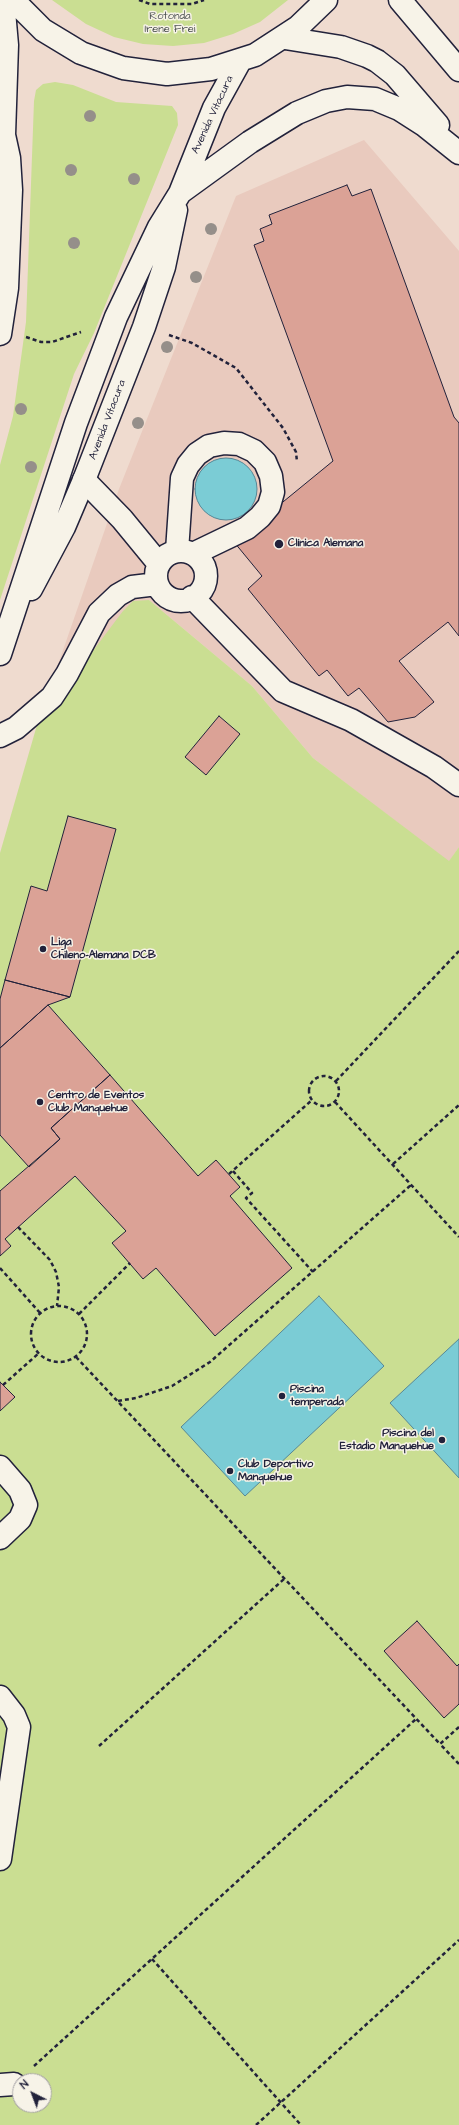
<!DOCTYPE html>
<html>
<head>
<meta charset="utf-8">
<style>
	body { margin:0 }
	#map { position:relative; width:459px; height:2125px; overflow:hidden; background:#efdbcf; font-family:"Architects Daughter",sans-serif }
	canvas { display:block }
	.north { position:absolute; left:12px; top:2073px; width:40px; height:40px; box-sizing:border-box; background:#f7f3e8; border:1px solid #a29fa3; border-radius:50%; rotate:318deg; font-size:11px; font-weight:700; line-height:16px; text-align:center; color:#22223b }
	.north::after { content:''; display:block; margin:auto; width:14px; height:18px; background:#22223b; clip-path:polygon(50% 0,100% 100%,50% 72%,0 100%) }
</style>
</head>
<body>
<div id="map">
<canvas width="459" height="2125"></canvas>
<div class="north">N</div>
</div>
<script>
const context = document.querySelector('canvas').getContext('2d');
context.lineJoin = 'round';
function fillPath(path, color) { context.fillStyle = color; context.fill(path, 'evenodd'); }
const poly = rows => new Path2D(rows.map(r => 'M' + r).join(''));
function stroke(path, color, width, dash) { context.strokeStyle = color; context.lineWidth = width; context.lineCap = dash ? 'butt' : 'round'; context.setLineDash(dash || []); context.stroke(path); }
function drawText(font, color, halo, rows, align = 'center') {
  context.font = font + ' "Architects Daughter",sans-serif'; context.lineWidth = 3; context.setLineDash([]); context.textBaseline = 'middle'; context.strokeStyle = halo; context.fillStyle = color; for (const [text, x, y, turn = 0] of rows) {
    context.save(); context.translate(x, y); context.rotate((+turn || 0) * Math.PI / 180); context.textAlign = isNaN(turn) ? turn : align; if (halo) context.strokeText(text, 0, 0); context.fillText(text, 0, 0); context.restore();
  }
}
const built = poly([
	[364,140,459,251,459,847,449,862,313,758,252,686,149,600,37,725,119,489,236,196]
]);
const green = poly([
	[52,0,288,0,260,22,233,34,204,43,173,46,143,44,114,37,86,24],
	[55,82,73,85,116,102,172,106,177,113,178,125,94,333,74,374,0,600,0,465,13,416,26,322,34,101,36,90,43,84],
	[149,600,252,686,313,758,449,861,459,847,459,2125,0,2125,0,853,37,725,123,611,133,601],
	[20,2081,44,2081,44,2105,20,2105]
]);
const water = poly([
	'195 489a31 31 0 1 1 62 0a31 31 0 1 1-62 0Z',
	[319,1296,384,1366,245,1496,181,1427,319,1296],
	[459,1339,459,1478,390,1403,459,1339]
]);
const building = poly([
	[347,185,352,196,371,189,454,417,459,423,459,636,448,622,399,661,434,702,415,717,388,722,359,688,348,696,327,670,319,676,248,589,262,576,234,542,333,461,254,245,264,241,260,229,272,224,269,215,347,185],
	[219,716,240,734,206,775,185,757,219,716],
	[68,816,116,829,70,997,5,980,31,886,47,891,68,816],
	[5,980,70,997,48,1005,0,1048,0,999,5,980],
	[48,1005,110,1075,51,1128,60,1139,29,1167,0,1135,0,1048,48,1005],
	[110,1075,198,1176,216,1160,240,1187,230,1196,292,1268,215,1336,156,1268,143,1279,112,1243,126,1231,75,1176,5,1239,11,1246,0,1256,0,1191,60,1139,51,1128,110,1075],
	[0,1382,15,1397,0,1411,0,1382],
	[417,1621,457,1666,459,1664,459,1704,444,1718,384,1651,417,1621]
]);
const path = poly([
	[139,0,150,4,192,4,204,0],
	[169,335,192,343,236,368,283,428,296,452,297,462],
	[26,337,41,342,52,342,81,332],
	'309 1091a15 15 0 1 1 30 0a15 15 0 1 1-30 0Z',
	[336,1081,459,951],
	[335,1102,459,1237],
	[393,1164,459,1105],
	[233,1171,252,1193,246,1198,313,1272],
	[229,1174,312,1100],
	[18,1227,50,1260,56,1272,59,1287,57,1306],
	[0,1268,41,1314],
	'31 1334a28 28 0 1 1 56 0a28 28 0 1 1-56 0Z',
	[79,1314,130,1263],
	[76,1357,440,1744],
	[3,1385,39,1353],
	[118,1401,136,1398,172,1386,210,1362,411,1185],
	[459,1727,440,1744,459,1764],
	[99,1746,284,1579],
	[152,1959,301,2125],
	[34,2066,416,1719],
	[256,2125,459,1940]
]);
const minor = poly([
	[84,480,122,519,159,564],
	[177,551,182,478,188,465,197,454,209,446,224,443,239,444,254,451,265,462,271,476,273,492,269,506,260,517,247,528,193,554],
	'156 576a25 25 0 1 1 50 0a25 25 0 1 1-50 0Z',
	[192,597,283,691,351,720,434,767,459,785],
	[0,736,16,728,52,697,67,674,99,613,118,595,132,587,157,584],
	[0,1467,20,1490,26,1505,20,1519,0,1538],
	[0,1697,14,1715,19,1727,0,1859],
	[0,2085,14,2084]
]);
const major = poly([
	[13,0,43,30,81,53,123,68,167,74,211,69,255,55,298,27,326,0],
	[400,0,459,70],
	[285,38,341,47,367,56,377,61,395,75,438,125],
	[181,192,250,142,297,113,326,101,347,97,375,99,399,109,424,125,459,153],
	[0,334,7,288,11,190,9,158,4,135,7,45,3,0],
	[31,589,64,527,84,480,144,327,164,267,176,210],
	[0,654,76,423,116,317,159,227,180,193,214,108,240,61]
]);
const trees = [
	[90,116],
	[71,170],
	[134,179],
	[211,229],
	[74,243],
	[196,277],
	[167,347],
	[21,409],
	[138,423],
	[31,467]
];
const markers = [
	[279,544,5,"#22223b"],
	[43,949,4,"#22223b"],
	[40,1102,4,"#22223b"],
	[282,1396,4,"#22223b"],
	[442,1440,4,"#22223b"],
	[230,1471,4,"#22223b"]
];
const parkNames = [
	["Rotonda",170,17],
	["Irene Frei",170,30]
];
const streetNames = [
	["Avenida Vitacura",213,115,-65],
	["Avenida Vitacura",108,420,-69]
];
const poiNames = [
	["Clínica Alemana",288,544],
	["Liga",51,943],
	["Chileno-Alemana DCB",51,956],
	["Centro de Eventos",48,1096],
	["Club Manquehue",48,1109],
	["Piscina",290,1390],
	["temperada",290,1403],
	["Piscina del",434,1434,"right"],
	["Estadio Manquehue",434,1447,"right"],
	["Club Deportivo",238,1465],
	["Manquehue",238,1478]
];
fillPath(built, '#e9cabe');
fillPath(green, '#cade92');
fillPath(water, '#7bccd5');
stroke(water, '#578897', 1);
fillPath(building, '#dba296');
stroke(building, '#22223b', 1);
stroke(minor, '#22223b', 25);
stroke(major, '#22223b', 25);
stroke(path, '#22223b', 2.5, [4, 3]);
stroke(minor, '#f7f3e8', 22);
stroke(major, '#f7f3e8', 22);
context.fillStyle = '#958f8a';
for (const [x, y] of trees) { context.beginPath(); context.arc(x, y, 6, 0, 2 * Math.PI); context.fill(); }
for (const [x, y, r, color] of markers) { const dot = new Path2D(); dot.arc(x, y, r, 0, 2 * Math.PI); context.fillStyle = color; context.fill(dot); stroke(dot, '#f7f3e8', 1.5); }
drawText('11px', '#4c5151', '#f7f3e8', parkNames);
drawText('11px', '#22223b', '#f7f3e8', streetNames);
drawText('bold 11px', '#22223b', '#f7f3e8', poiNames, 'left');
</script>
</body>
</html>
